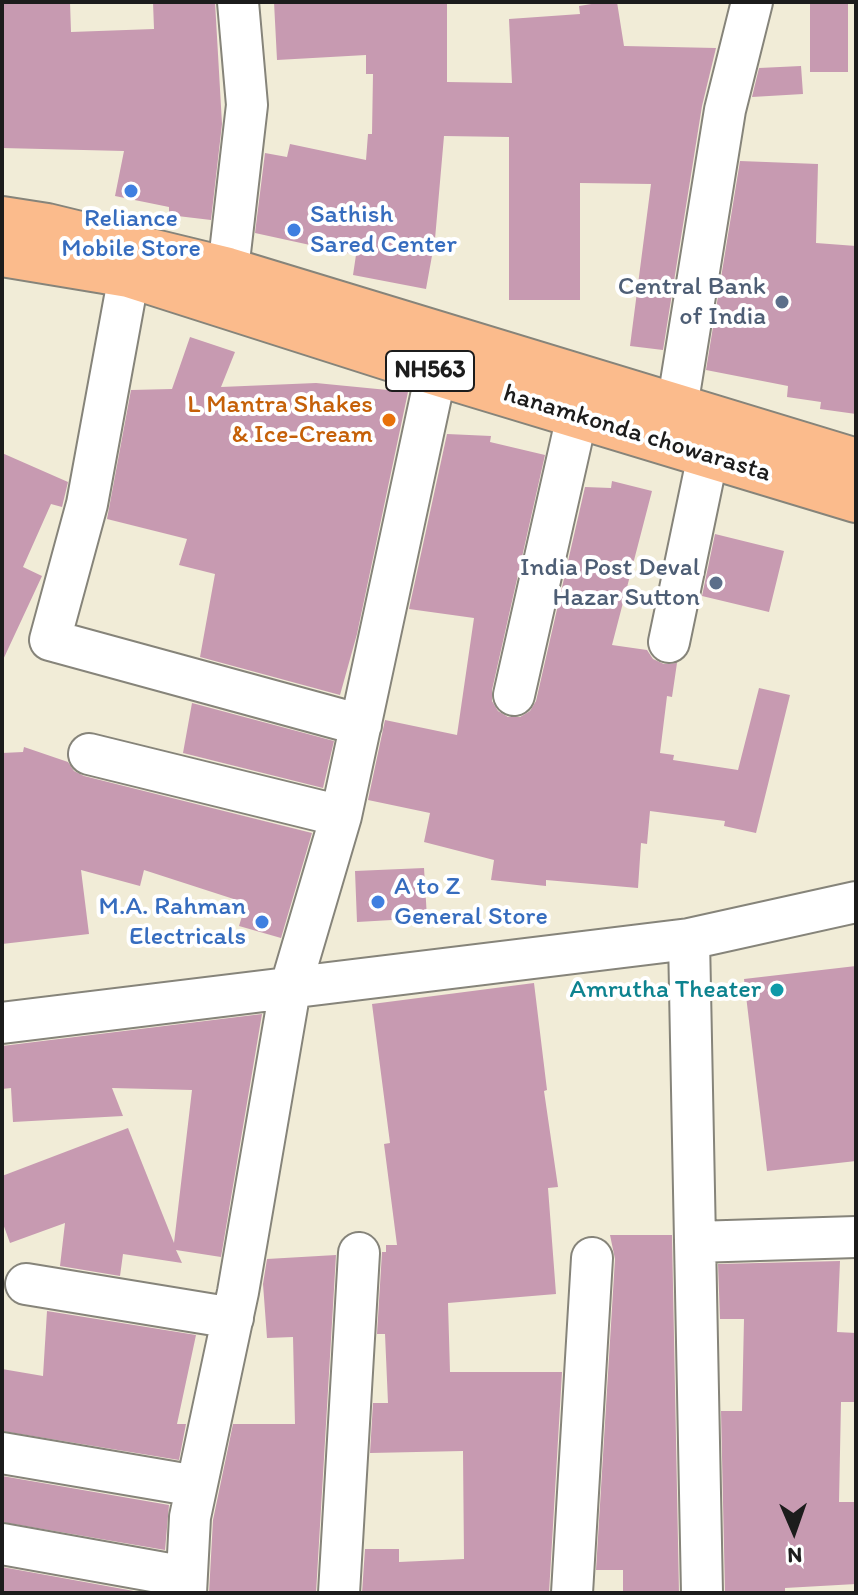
<!DOCTYPE html>
<html>
<head>
<meta charset="utf-8">
<style>
	body { margin:0 }
	#map { position:relative; width:858px; height:1595px; overflow:hidden; background:#f1ecd7; font-family:Itim,sans-serif }
	canvas { display:block }
	.frame { position:absolute; inset:0; border:4px solid #1c1c1c; pointer-events:none }
	.north { position:absolute; left:754px; top:1491px; width:80px; height:80px; -webkit-text-stroke:6px #fff; paint-order:stroke; rotate:178deg; font-size:22px; font-weight:700; line-height:32px; text-align:center; color:#1c1c1c }
	.north::after { content:''; display:block; margin:auto; width:28px; height:36px; background:#1c1c1c; clip-path:polygon(50% 0,100% 100%,50% 72%,0 100%) }
</style>
</head>
<body>
<div id="map">
<canvas width="858" height="1595"></canvas>
<div class="frame"></div>
<div class="north">N</div>
</div>
<script>
const context = document.querySelector('canvas').getContext('2d');
context.lineJoin = 'round';
function fillPath(path, color) { context.fillStyle = color; context.fill(path, 'evenodd'); }
const poly = rows => new Path2D(rows.map(r => 'M' + r).join(''));
function stroke(path, color, width, dash) { context.strokeStyle = color; context.lineWidth = width; context.lineCap = dash ? 'butt' : 'round'; context.setLineDash(dash || []); context.stroke(path); }
function drawText(font, color, halo, rows, align = 'center') {
  context.font = font + ' Itim,sans-serif'; context.lineWidth = 8; context.setLineDash([]); context.textBaseline = 'middle'; context.strokeStyle = halo; context.fillStyle = color; for (const [text, x, y, turn = 0] of rows) {
    context.save(); context.translate(x, y); context.rotate((+turn || 0) * Math.PI / 180); context.textAlign = isNaN(turn) ? turn : align; if (halo) context.strokeText(text, 0, 0); context.fillText(text, 0, 0); context.restore();
  }
}
const building = poly([
	[2,2,70,2,71,32,154,29,153,2,215,2,222,124,211,220,169,215,169,207,115,196,124,151,2,148],
	[274,2,447,2,447,82,512,83,509,19,580,14,579,6,604,2,617,2,624,46,716,48,702,106,663,350,630,346,651,184,580,183,580,300,509,300,509,137,444,136,435,239,426,289,353,275,356,255,255,233,265,153,287,157,290,144,366,160,368,134,372,134,373,74,366,74,366,55,277,60],
	[810,2,848,2,848,72,810,72],
	[801,66,803,94,752,97,759,68],
	[740,161,818,164,816,243,856,246,856,414,820,409,821,402,787,397,788,386,706,370],
	[190,337,235,352,221,387,316,383,408,392,357,634,340,695,200,657,215,574,179,565,187,539,107,519,131,390,172,389],
	[447,434,491,436,490,442,545,455,492,690,492,701,498,711,508,717,520,717,530,711,536,701,585,487,611,488,612,481,652,491,612,645,647,650,653,659,664,664,677,663,672,697,667,696,660,753,674,755,673,760,738,770,759,688,790,695,756,833,724,826,725,821,650,811,647,844,641,843,638,888,546,880,546,886,491,880,494,860,424,842,430,813,368,800,385,720,457,735,474,618,409,609],
	[2,453,68,482,62,507,51,504,23,567,42,576,2,662],
	[715,534,784,551,769,612,702,596],
	[192,703,334,741,323,788,183,753],
	[24,747,68,762,74,771,84,776,312,833,281,938,239,926,246,903,144,870,140,886,81,870,89,934,2,944,2,753,23,752],
	[424,868,427,918,357,922,355,871],
	[856,966,856,1161,767,1171,744,979],
	[534,983,547,1090,544,1091,558,1187,548,1188,556,1294,448,1303,450,1372,562,1372,549,1593,362,1593,365,1549,399,1549,399,1562,464,1559,463,1451,370,1453,373,1403,388,1403,385,1334,377,1334,382,1252,386,1252,386,1245,397,1245,384,1144,390,1143,372,1004],
	[262,1014,221,1257,176,1250,182,1263,123,1254,120,1276,60,1266,65,1223,10,1243,2,1221,2,1176,128,1128,174,1243,192,1090,112,1088,123,1116,13,1122,11,1088,2,1089,2,1046],
	[610,1235,672,1235,679,1593,623,1593,623,1570,596,1570,615,1259],
	[336,1255,316,1593,209,1593,213,1520,233,1424,295,1424,293,1337,267,1338,263,1284,267,1259],
	[840,1261,837,1332,856,1333,856,1402,841,1402,839,1502,856,1502,856,1584,785,1588,785,1593,725,1593,721,1411,742,1411,744,1319,720,1319,718,1264],
	[47,1311,196,1335,177,1424,186,1424,179,1460,2,1431,2,1369,43,1376],
	[2,1476,169,1505,165,1550,2,1522],
	[2,1567,145,1593,2,1593]
]);
const street = poly([
	[228,270,247,105,238,2],
	[129,275,87,504,50,640,361,725],
	[672,438,725,110,752,2],
	[669,642,708,455],
	[514,695,577,416],
	[89,754,341,816],
	[689,939,702,1593],
	[2,1023,689,939,856,902],
	[695,1242,856,1237],
	[26,1284,233,1318],
	[2,1453,196,1486],
	[2,1544,186,1577],
	[186,1593,190,1517,238,1292,290,989,341,816,436,373],
	[339,1593,359,1253],
	[572,1593,592,1258]
]);
const highway = poly([
	[2,219,47,226,228,270,856,461],
	[2,254,129,275,436,373,856,500]
]);
const markers = [
	[131,191,8,"#3f7fe0"],
	[294,230,8,"#3f7fe0"],
	[782,302,8,"#5c6f8a"],
	[389,420,8,"#e8710a"],
	[716,583,8,"#5c6f8a"],
	[378,902,8,"#3f7fe0"],
	[262,922,8,"#3f7fe0"],
	[777,990,8,"#0f9aa8"]
];
const shields = [
	[430,371,88]
];
const shieldNames = [
	["NH563",430,371]
];
const shopNames = [
	["Sathish",310,215],
	["Sared Center",310,245],
	["Reliance",131,219,"center"],
	["Mobile Store",131,249,"center"],
	["A to Z",394,887],
	["General Store",394,917],
	["M.A. Rahman",246,907,"right"],
	["Electricals",246,937,"right"]
];
const serviceNames = [
	["Central Bank",766,287],
	["of India",766,317],
	["India Post Deval",700,568],
	["Hazar Sutton",700,598]
];
const foodNames = [
	["L Mantra Shakes",373,405],
	["& Ice-Cream",373,435]
];
const streetNames = [
	["hanamkonda chowarasta",637,434,17]
];
const cultureNames = [
	["Amrutha Theater",761,990]
];
fillPath(building, '#c79ab1');
stroke(street, '#86847a', 44);
stroke(highway, '#86847a', 48);
stroke(street, '#fff', 40);
stroke(highway, '#fbbb8c', 44);
for (const [x, y, r, color] of markers) { const dot = new Path2D(); dot.arc(x, y, r, 0, 2 * Math.PI); context.fillStyle = color; context.fill(dot); stroke(dot, '#fff', 3); }
for (const [x, y, w] of shields) { const box = new Path2D(); box.roundRect(x - w / 2, y - 20, w, 40, 6); context.fillStyle = '#fff'; context.fill(box); stroke(box, '#1c1c1c', 2); }
drawText('bold 24px', '#1c1c1c', null, shieldNames);
drawText('26px', '#366cbe', '#fff', shopNames, 'left');
drawText('26px', '#4e5e75', '#fff', serviceNames, 'right');
drawText('26px', '#c56008', '#fff', foodNames, 'right');
drawText('26px', '#1c1c1c', '#fff', streetNames);
drawText('26px', '#0d838f', '#fff', cultureNames, 'right');
</script>
</body>
</html>
